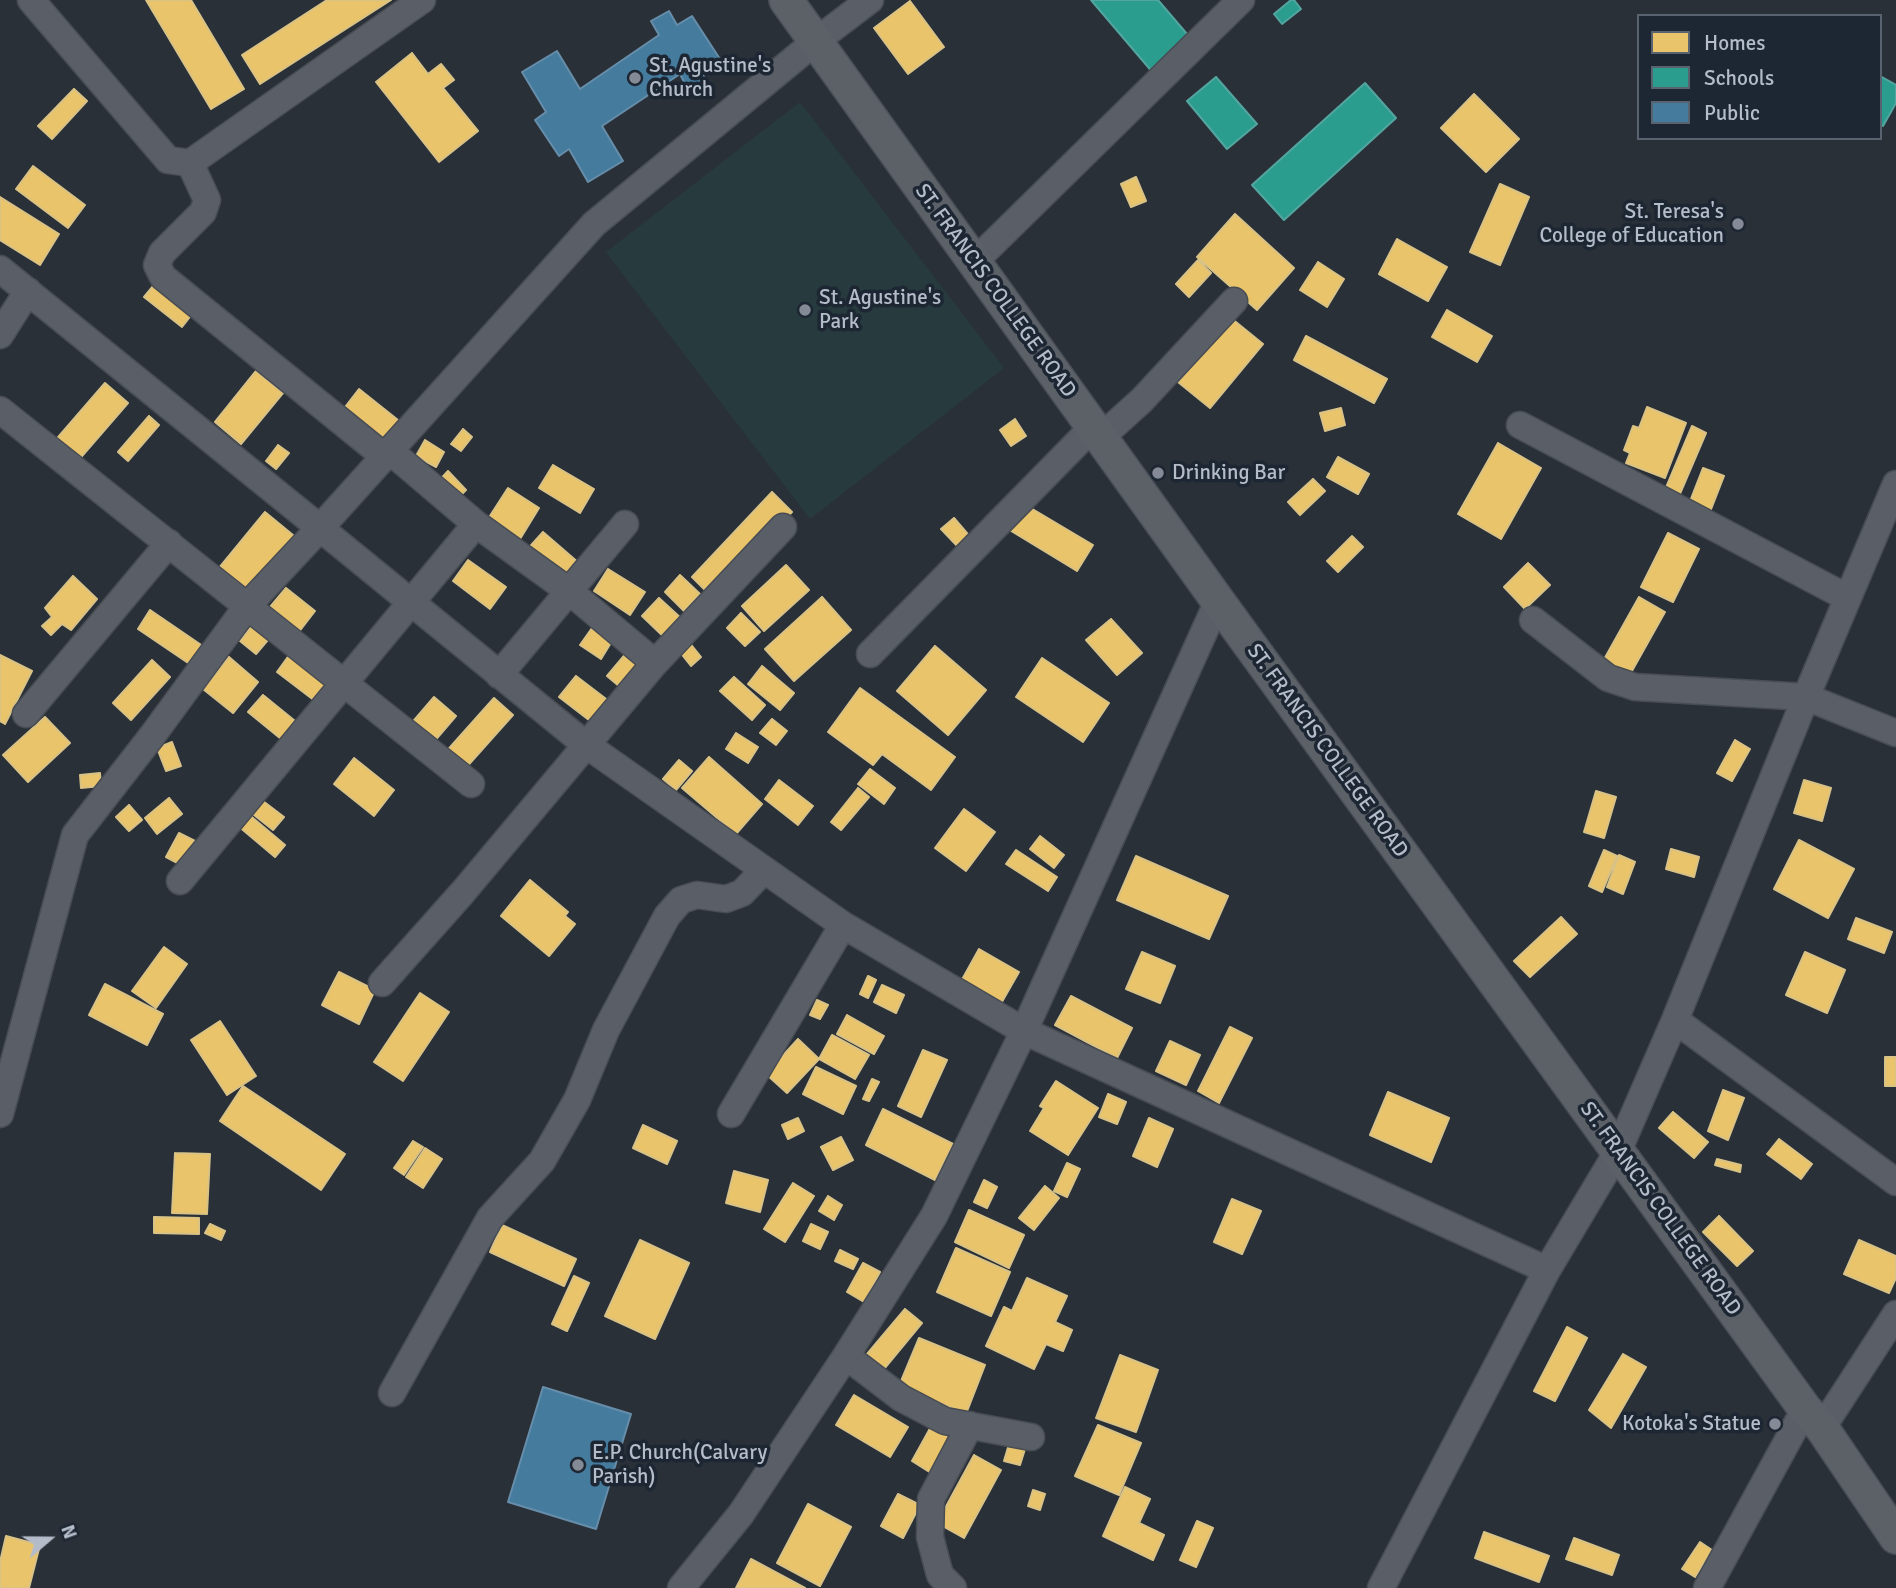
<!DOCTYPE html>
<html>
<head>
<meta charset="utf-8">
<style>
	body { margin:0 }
	#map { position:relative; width:1896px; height:1588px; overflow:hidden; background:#2a3038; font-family:Signika,sans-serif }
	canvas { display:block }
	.legend { position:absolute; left:1637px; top:14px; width:245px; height:126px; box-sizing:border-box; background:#1d2633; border:2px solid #59626f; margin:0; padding:9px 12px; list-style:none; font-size:21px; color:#b4bcc9 }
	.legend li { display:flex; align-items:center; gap:14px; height:35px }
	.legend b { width:35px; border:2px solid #59626f }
	.north { position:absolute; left:14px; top:1504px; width:70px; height:70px; -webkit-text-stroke:5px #1d2633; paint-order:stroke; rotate:70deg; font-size:19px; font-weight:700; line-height:28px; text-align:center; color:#b4bcc9 }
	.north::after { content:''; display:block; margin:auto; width:24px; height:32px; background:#b4bcc9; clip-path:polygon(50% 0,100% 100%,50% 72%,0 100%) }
</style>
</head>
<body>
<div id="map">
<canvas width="1896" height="1588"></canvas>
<ul class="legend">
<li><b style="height:19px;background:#e9c46a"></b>Homes</li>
<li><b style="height:19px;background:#2a9d8f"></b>Schools</li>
<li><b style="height:19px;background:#457b9d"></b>Public</li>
</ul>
<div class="north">N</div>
</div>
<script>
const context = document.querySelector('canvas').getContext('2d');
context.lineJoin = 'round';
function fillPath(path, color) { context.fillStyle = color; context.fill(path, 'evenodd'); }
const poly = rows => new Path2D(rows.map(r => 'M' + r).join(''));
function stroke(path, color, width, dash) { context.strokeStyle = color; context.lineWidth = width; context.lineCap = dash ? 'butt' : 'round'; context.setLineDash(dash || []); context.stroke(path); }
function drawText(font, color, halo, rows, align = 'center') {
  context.font = font + ' Signika,sans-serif'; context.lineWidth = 7; context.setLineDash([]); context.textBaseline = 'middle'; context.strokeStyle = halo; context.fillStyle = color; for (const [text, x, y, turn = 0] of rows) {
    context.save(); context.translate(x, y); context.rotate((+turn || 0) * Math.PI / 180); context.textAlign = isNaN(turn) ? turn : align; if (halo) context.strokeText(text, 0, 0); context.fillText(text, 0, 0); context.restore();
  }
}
const green = poly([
	[800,102,1004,368,810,519,606,252]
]);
const homes = poly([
	[146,0,191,0,244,89,211,109,146,0],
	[327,0,391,0,260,84,242,55,327,0],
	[910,1,944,47,908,74,874,28,910,1],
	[412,53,428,74,441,64,454,80,443,88,478,131,439,162,376,82,412,53],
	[74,89,87,101,52,139,38,126,74,89],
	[1474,94,1519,139,1486,172,1441,128,1474,94],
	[33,166,85,205,68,228,16,189,33,166],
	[1136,177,1146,201,1131,207,1121,184,1136,177],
	[1500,184,1529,197,1500,265,1470,252,1500,184],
	[0,197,59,234,40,265,0,240,0,197],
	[1235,214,1294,268,1257,310,1197,257,1235,214],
	[1397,239,1447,267,1428,301,1379,274,1397,239],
	[1198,260,1211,273,1189,297,1176,284,1198,260],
	[1318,262,1344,279,1327,307,1300,290,1318,262],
	[159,279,196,309,182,327,144,297,159,279],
	[1447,310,1492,336,1477,362,1432,337,1447,310],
	[1231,318,1263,344,1210,408,1178,382,1231,318],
	[1306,336,1387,379,1374,403,1294,360,1306,336],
	[256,371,283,393,241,444,215,422,256,371],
	[105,383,128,403,76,463,53,443,105,383],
	[359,389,408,428,391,450,342,411,359,389],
	[1647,407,1686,423,1665,478,1626,463,1630,453,1624,450,1633,426,1639,428,1647,407],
	[1341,408,1345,425,1325,431,1320,413,1341,408],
	[149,416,159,425,128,461,118,452,149,416],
	[1015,419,1026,436,1011,446,1000,430,1015,419],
	[1692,426,1706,433,1679,496,1665,490,1692,426],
	[463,429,472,437,461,451,451,444,463,429],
	[425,440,444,452,436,467,416,456,425,440],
	[1498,443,1541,468,1501,539,1458,514,1498,443],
	[278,445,289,453,276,469,266,461,278,445],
	[1338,457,1369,474,1358,494,1327,477,1338,457],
	[553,465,594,489,580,513,539,488,553,465],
	[1703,468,1724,476,1708,517,1687,509,1703,468],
	[448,471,466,490,453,503,435,485,448,471],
	[1313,479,1325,491,1300,515,1288,502,1313,479],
	[508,488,539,508,520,539,488,519,508,488],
	[772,492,792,512,711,596,692,577,772,492],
	[1024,504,1093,545,1077,571,1008,529,1024,504],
	[265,512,299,540,252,596,219,568,265,512],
	[954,518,972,539,961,550,941,529,954,518],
	[543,532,580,564,563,585,525,552,543,532],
	[1668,533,1699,549,1673,602,1641,587,1668,533],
	[1352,536,1363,547,1338,572,1327,561,1352,536],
	[468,560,506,587,490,609,453,581,468,560],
	[1528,563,1550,585,1525,609,1504,587,1528,563],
	[786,565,809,590,764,631,742,606,786,565],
	[608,569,645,592,630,615,594,591,608,569],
	[680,575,700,594,684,611,665,592,680,575],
	[73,576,97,599,71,630,62,624,51,635,42,626,52,617,45,608,73,576],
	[286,588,315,611,295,637,265,613,286,588],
	[822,597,851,630,794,681,765,649,822,597],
	[1639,597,1665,612,1628,678,1602,663,1639,597],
	[659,598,683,620,666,639,642,616,659,598],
	[150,610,210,651,197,669,138,629,150,610],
	[741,613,760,632,745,646,727,628,741,613],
	[1111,619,1142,653,1117,675,1086,640,1111,619],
	[257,620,273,634,256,654,240,641,257,620],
	[592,628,612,641,601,659,580,645,592,628],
	[689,642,701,657,691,666,679,651,689,642],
	[935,646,986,690,948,735,897,691,935,646],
	[628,651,647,667,626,692,607,676,628,651],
	[290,654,328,684,315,701,277,672,290,654],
	[0,655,32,671,5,724,0,721,0,655],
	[229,657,258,682,233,713,203,689,229,657],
	[1042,658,1109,703,1083,742,1016,697,1042,658],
	[152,660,170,677,131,720,113,703,152,660],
	[762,666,794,693,780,710,748,684,762,666],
	[576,676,614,705,598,727,559,697,576,676],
	[734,677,765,705,752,720,720,691,734,677],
	[860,688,955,757,931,790,882,754,873,765,828,732,860,688],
	[263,695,300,725,286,743,248,712,263,695],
	[434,697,456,716,432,744,410,725,434,697],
	[494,698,513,715,463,771,444,754,494,698],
	[45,717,70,743,28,782,3,755,45,717],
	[772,719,787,731,776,745,760,733,772,719],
	[736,733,758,747,748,763,726,749,736,733],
	[1735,740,1750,749,1732,781,1717,773,1735,740],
	[172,742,181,766,166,771,157,748,172,742],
	[709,757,762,804,736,834,682,788,709,757],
	[354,758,394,790,374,816,334,784,354,758],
	[679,760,692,771,676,790,663,779,679,760],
	[870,769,895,788,884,804,858,784,870,769],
	[100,773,101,786,81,788,80,775,100,773],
	[779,780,813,806,798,825,765,799,779,780],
	[1804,780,1831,788,1822,821,1794,813,1804,780],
	[858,788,869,797,841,830,831,822,858,788],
	[1596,791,1616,797,1604,838,1584,832,1596,791],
	[169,798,182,814,157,834,145,818,169,798],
	[259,798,284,817,273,830,249,811,259,798],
	[129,805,142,820,129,831,116,817,129,805],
	[964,809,995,832,966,871,935,848,964,809],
	[247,813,285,845,275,857,237,825,247,813],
	[179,833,199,843,187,868,166,857,179,833],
	[1040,836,1064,855,1054,868,1030,849,1040,836],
	[1799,840,1854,869,1828,918,1774,889,1799,840],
	[1671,849,1699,857,1694,877,1666,869,1671,849],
	[1016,850,1057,877,1048,891,1006,864,1016,850],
	[1604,850,1617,856,1602,892,1589,886,1604,850],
	[1619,855,1635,862,1623,894,1607,887,1619,855],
	[1136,856,1228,896,1209,939,1117,900,1136,856],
	[530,880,568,912,565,916,575,924,549,956,501,916,530,880],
	[1561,917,1577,934,1530,977,1514,961,1561,917],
	[1856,918,1892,932,1884,953,1848,939,1856,918],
	[164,947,187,964,156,1008,132,991,164,947],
	[979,949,1019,972,999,1007,959,985,979,949],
	[1142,952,1175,966,1160,1003,1126,989,1142,952],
	[1805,952,1845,970,1827,1013,1786,995,1805,952],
	[339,972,375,990,359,1024,322,1005,339,972],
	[868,976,876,980,868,998,860,994,868,976],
	[105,984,163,1014,147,1045,89,1015,105,984],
	[882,985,904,995,896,1013,874,1002,882,985],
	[420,993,449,1012,403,1081,374,1062,420,993],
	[1071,996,1132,1028,1117,1058,1055,1025,1071,996],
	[817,1000,828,1005,820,1019,810,1015,817,1000],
	[847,1015,884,1036,874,1054,837,1034,847,1015],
	[220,1021,256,1076,227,1095,191,1040,220,1021],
	[1230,1027,1252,1038,1219,1103,1198,1091,1230,1027],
	[832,1035,869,1055,855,1079,819,1059,832,1035],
	[798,1039,819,1059,787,1093,766,1074,798,1039],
	[1170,1041,1200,1055,1186,1085,1156,1071,1170,1041],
	[923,1050,947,1060,921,1117,898,1106,923,1050],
	[1885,1057,1896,1057,1896,1086,1885,1086,1885,1057],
	[816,1067,856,1086,843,1114,803,1094,816,1067],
	[872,1079,879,1082,869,1101,863,1099,872,1079],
	[1056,1081,1098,1108,1068,1155,1030,1131,1044,1108,1040,1106,1056,1081],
	[243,1086,345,1154,321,1190,220,1121,243,1086],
	[1723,1090,1744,1098,1728,1140,1708,1131,1723,1090],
	[1388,1092,1449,1118,1431,1162,1370,1135,1388,1092],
	[1108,1094,1126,1102,1117,1124,1099,1117,1108,1094],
	[883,1109,953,1144,935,1180,866,1145,883,1109],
	[1673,1112,1708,1142,1694,1158,1659,1128,1673,1112],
	[798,1118,804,1131,788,1139,782,1125,798,1118],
	[1149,1118,1173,1129,1157,1167,1133,1156,1149,1118],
	[643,1125,677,1141,667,1164,633,1148,643,1125],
	[841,1137,853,1160,833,1170,821,1147,841,1137],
	[1779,1139,1812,1164,1801,1179,1767,1154,1779,1139],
	[413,1141,423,1147,404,1175,394,1168,413,1141],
	[425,1148,442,1159,423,1188,406,1177,425,1148],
	[175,1153,210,1154,207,1214,172,1213,175,1153],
	[1717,1159,1741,1165,1740,1172,1715,1165,1717,1159],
	[1067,1163,1080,1169,1067,1197,1054,1191,1067,1163],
	[734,1171,768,1180,760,1212,726,1203,734,1171],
	[984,1180,997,1187,987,1208,974,1202,984,1180],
	[793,1183,814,1196,785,1242,764,1229,793,1183],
	[1045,1186,1059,1198,1034,1230,1019,1218,1045,1186],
	[828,1196,842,1205,834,1220,819,1211,828,1196],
	[1232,1199,1261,1211,1242,1254,1214,1242,1232,1199],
	[969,1210,1024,1235,1009,1268,955,1242,969,1210],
	[1719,1216,1753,1251,1737,1266,1703,1232,1719,1216],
	[154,1217,199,1218,199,1234,154,1233,154,1217],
	[210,1224,225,1231,221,1240,205,1233,210,1224],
	[811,1224,828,1232,820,1249,803,1241,811,1224],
	[502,1225,576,1259,564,1286,490,1252,502,1225],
	[640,1240,689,1263,655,1339,605,1316,640,1240],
	[1859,1240,1896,1256,1896,1278,1889,1293,1844,1274,1859,1240],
	[956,1248,1010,1272,991,1316,937,1292,956,1248],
	[840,1250,858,1259,853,1269,835,1261,840,1250],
	[863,1263,880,1272,864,1302,847,1292,863,1263],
	[574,1276,589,1283,567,1331,552,1324,574,1276],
	[1027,1278,1067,1296,1055,1322,1072,1330,1063,1351,1046,1344,1034,1369,986,1346,1004,1307,1012,1311,1027,1278],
	[905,1309,922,1323,879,1375,862,1360,905,1309],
	[1567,1327,1587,1338,1555,1401,1534,1391,1567,1327],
	[919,1338,985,1365,966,1414,899,1386,919,1338],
	[1623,1354,1646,1367,1611,1428,1589,1410,1623,1354],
	[1120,1355,1158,1370,1136,1432,1096,1418,1120,1355],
	[854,1395,908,1427,890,1457,836,1425,854,1395],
	[933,1423,953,1435,931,1473,912,1461,933,1423],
	[1098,1425,1141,1443,1119,1495,1075,1476,1098,1425],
	[1009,1444,1025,1449,1020,1465,1004,1461,1009,1444],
	[974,1455,1001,1470,964,1538,937,1523,974,1455],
	[1125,1487,1150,1499,1139,1523,1164,1535,1153,1560,1103,1536,1125,1487],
	[1033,1490,1045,1494,1040,1510,1028,1506,1033,1490],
	[898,1494,920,1505,903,1538,881,1526,898,1494],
	[808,1504,851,1527,820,1586,777,1563,808,1504],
	[1197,1521,1213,1528,1196,1567,1180,1560,1197,1521],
	[1484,1532,1549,1556,1539,1582,1475,1558,1484,1532],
	[6,1536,40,1545,29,1588,0,1588,0,1562,6,1536],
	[1574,1538,1619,1555,1612,1575,1566,1559,1574,1538],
	[1700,1542,1712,1550,1695,1577,1682,1569,1700,1542],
	[751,1559,805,1588,736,1588,751,1559]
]);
const schools = poly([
	[1091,0,1158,0,1193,41,1154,74,1091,0],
	[1291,0,1294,0,1301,9,1282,24,1274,14,1291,0],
	[1880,76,1896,85,1896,103,1883,126,1880,124,1880,76],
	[1216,77,1257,124,1227,149,1187,101,1216,77],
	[1365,83,1396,118,1284,220,1252,185,1365,83]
]);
const public = poly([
	[669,11,677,25,692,16,720,59,701,71,707,82,689,92,680,74,602,126,623,161,588,182,569,149,559,156,535,120,546,112,522,72,557,51,580,89,659,35,651,21,669,11],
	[543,1387,631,1414,596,1529,508,1502,543,1387]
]);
const minor = poly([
	[31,0,168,160,190,163,422,0],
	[190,163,207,200,203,212,162,253,157,265,163,277,385,457],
	[973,263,1241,0],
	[0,269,320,528,594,224,816,41,870,0],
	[0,335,28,291],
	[0,410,471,784],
	[1520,425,1848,598],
	[1100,438,1142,400,1234,301],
	[390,451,476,524,569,591,655,663],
	[1896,484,1806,697,1896,733],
	[870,654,1093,427],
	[499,675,625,524],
	[26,714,169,543],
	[180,881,476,524],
	[382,983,463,892,655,663,783,527],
	[1675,1020,1896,1182],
	[0,1114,75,835,152,736,248,605,320,528,585,744,843,925,1024,1031,1547,1270,1618,1151,1675,1020,1806,697,1635,687,1608,678,1533,620],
	[731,1114,843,925],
	[846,1356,901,1398,945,1421,1031,1437],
	[392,1393,490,1218,542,1161,577,1100,606,1030,667,916,681,900,697,895,726,899,742,893,764,870],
	[1822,1428,1896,1314],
	[681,1588,741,1514,846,1356,934,1216,1024,1031,1218,601],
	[953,1588,940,1575,930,1537,931,1499,970,1425],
	[1381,1588,1547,1270],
	[1707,1588,1805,1409]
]);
const major = poly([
	[786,0,1218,601,1805,1409,1822,1428,1896,1537]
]);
const markers = [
	[635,78,7,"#848b96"],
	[1738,224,7,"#848b96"],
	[805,310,7,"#848b96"],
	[1158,473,7,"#848b96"],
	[1775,1424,7,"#848b96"],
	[578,1465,7,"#848b96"]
];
const poiNames = [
	["St. Agustine's",649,66],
	["Church",649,90],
	["St. Teresa's",1724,212,"right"],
	["College of Education",1724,236,"right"],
	["St. Agustine's",819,298],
	["Park",819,322],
	["Drinking Bar",1172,473],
	["Kotoka's Statue",1761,1424,"right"],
	["E.P. Church(Calvary",592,1453],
	["Parish)",592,1477]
];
const streetNames = [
	["ST. FRANCIS COLLEGE ROAD",995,291,54],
	["ST. FRANCIS COLLEGE ROAD",1327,751,54],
	["ST. FRANCIS COLLEGE ROAD",1660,1209,54]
];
fillPath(green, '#273a3e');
fillPath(homes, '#e9c46a');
stroke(homes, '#d9c286', 2);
fillPath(schools, '#2a9d8f');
stroke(schools, '#53a6a0', 2);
fillPath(public, '#457b9d');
stroke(public, '#668eaa', 2);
stroke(minor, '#484c53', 29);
stroke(major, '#484c55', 36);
stroke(minor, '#5a5e66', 26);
stroke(major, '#5c6168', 33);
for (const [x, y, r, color] of markers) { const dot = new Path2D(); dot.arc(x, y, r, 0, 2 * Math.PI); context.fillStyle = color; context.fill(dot); stroke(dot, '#1d2633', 2.5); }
drawText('21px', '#b4bcc9', '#1d2633', poiNames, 'left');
drawText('21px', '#b4bcc9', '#1d2633', streetNames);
</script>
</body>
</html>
